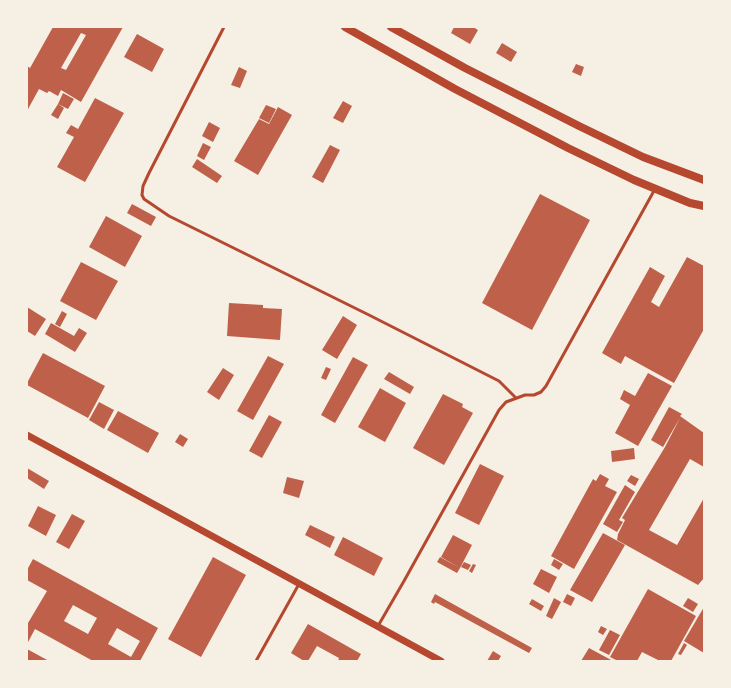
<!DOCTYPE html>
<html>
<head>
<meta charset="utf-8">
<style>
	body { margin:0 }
	#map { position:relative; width:731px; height:688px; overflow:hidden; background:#f6efe4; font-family:Georgia,serif }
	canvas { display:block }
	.frame { position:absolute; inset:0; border:28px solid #f6efe4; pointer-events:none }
</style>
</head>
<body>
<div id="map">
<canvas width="731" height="688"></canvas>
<div class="frame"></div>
</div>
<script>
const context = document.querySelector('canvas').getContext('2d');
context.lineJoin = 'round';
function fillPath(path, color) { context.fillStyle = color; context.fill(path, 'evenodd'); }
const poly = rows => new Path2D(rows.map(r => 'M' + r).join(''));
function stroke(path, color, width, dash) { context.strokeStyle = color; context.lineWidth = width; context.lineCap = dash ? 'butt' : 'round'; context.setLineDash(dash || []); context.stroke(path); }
const building = poly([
	[53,27,123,27,81,102,61,90,58,96,49,91,47,93,39,89,27,111,27,66,30,68],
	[81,33,86,35,66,70,61,68],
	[454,27,473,27,478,30,470,44,451,33],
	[137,34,164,49,152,72,124,57],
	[502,43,517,52,511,62,496,53],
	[576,64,584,67,581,76,572,72],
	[239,67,247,71,240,88,231,85],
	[63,93,74,99,68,109,58,104],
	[95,98,124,113,85,182,57,167,74,137,66,133,71,125,78,129],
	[343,101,352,106,343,123,333,118],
	[58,104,64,108,58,119,51,115],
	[266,105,276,109,269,123,259,118],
	[278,107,292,115,258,175,234,161,259,119,269,124],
	[209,122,220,128,213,142,202,136],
	[203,143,211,147,204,160,197,156],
	[330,145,340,150,323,183,312,177],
	[197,159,222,176,217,183,192,167],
	[540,194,590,220,532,330,482,303],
	[132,204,156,217,151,226,127,213],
	[106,216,142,236,125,267,89,247],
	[687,257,704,266,704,329,674,383,625,356,621,364,602,353,650,267,665,276,651,302,659,307],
	[81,262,118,281,96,320,60,301],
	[229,303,263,305,263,308,282,309,280,340,227,336],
	[27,307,46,319,35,336,27,331],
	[62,311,67,314,60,327,55,324],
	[343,316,357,325,337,359,322,350],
	[51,323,74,336,79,328,87,333,75,352,45,334],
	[43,353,105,386,88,418,27,385,27,383],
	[268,356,284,364,253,420,237,411],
	[353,357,368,365,335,423,321,415],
	[326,367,331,369,326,380,321,378],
	[223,368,234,375,219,400,207,392],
	[389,372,414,387,410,394,384,379],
	[648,373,672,386,638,446,615,433,630,405,620,399,624,390,635,396],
	[380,388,406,403,385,442,358,427],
	[443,394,463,404,462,407,473,413,444,465,413,448],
	[99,402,114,410,104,429,89,420],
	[669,407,682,414,680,416,704,433,704,467,690,459,649,530,677,545,704,498,704,578,698,585,617,540,618,534,625,520,622,518,665,447,680,418,663,447,651,440],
	[118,411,159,433,148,453,107,430],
	[269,415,282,422,262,458,249,451],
	[180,434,188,439,183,447,175,442],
	[634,448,635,459,612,462,611,451],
	[480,464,504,476,479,525,455,513],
	[27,468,49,481,44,489,27,478],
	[600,474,609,479,605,486,617,492,574,569,551,556,593,479,596,481],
	[631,475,639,479,635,486,627,481],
	[287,477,304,481,299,498,283,493],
	[625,485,635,492,619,520,623,522,617,532,603,524],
	[38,506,56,515,46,536,28,526],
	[72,514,85,521,69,549,56,542],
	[310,525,335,537,330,548,305,535],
	[603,533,625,545,592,602,570,590],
	[453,535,472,545,460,568,441,557],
	[343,537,383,558,374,576,334,555],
	[213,557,246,575,201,657,168,639],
	[440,557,460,568,457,573,437,562],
	[33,559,158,628,140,661,93,661,35,629,27,644,27,622,28,623,47,591,27,580,27,570],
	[73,605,97,618,88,634,64,621],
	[117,628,140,641,131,657,108,644],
	[554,559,563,564,559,570,551,565],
	[464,562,471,565,468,570,461,567],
	[473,564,476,565,472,573,469,571],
	[541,569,557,577,549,593,533,584],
	[648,589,696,616,671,661,660,661,642,652,637,661,618,661,610,657],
	[435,594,532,648,529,653,435,602,434,604,431,602],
	[567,594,575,598,571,606,563,602],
	[554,598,561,602,552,619,546,616],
	[688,598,698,604,693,612,683,606],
	[532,599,544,606,541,611,529,604],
	[704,607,704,653,684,641],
	[308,624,361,654,357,661,338,661,339,658,317,646,308,661,304,661,291,653],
	[601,626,607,629,603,635,598,632],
	[610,630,620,635,609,655,599,650],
	[684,643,687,645,681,655,678,654],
	[589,648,613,661,581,661],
	[27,649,49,661,27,661],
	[493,651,501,656,498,661,487,661]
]);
const service = poly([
	[224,27,149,173,143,186,142,195,144,199,169,216,369,315,499,381,515,397],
	[378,626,404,581,499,410,506,402,525,395,534,395,541,392,546,386,655,189],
	[256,661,299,584]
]);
const tertiary = poly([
	[27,435,441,661]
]);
const secondary = poly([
	[345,27,455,89,568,148,634,180,690,203,704,206],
	[391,27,465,68,579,126,643,157,704,180]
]);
fillPath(building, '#bf614a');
stroke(service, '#b5482f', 3);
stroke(tertiary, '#b5482f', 7);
stroke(secondary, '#b5482f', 8);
</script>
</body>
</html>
